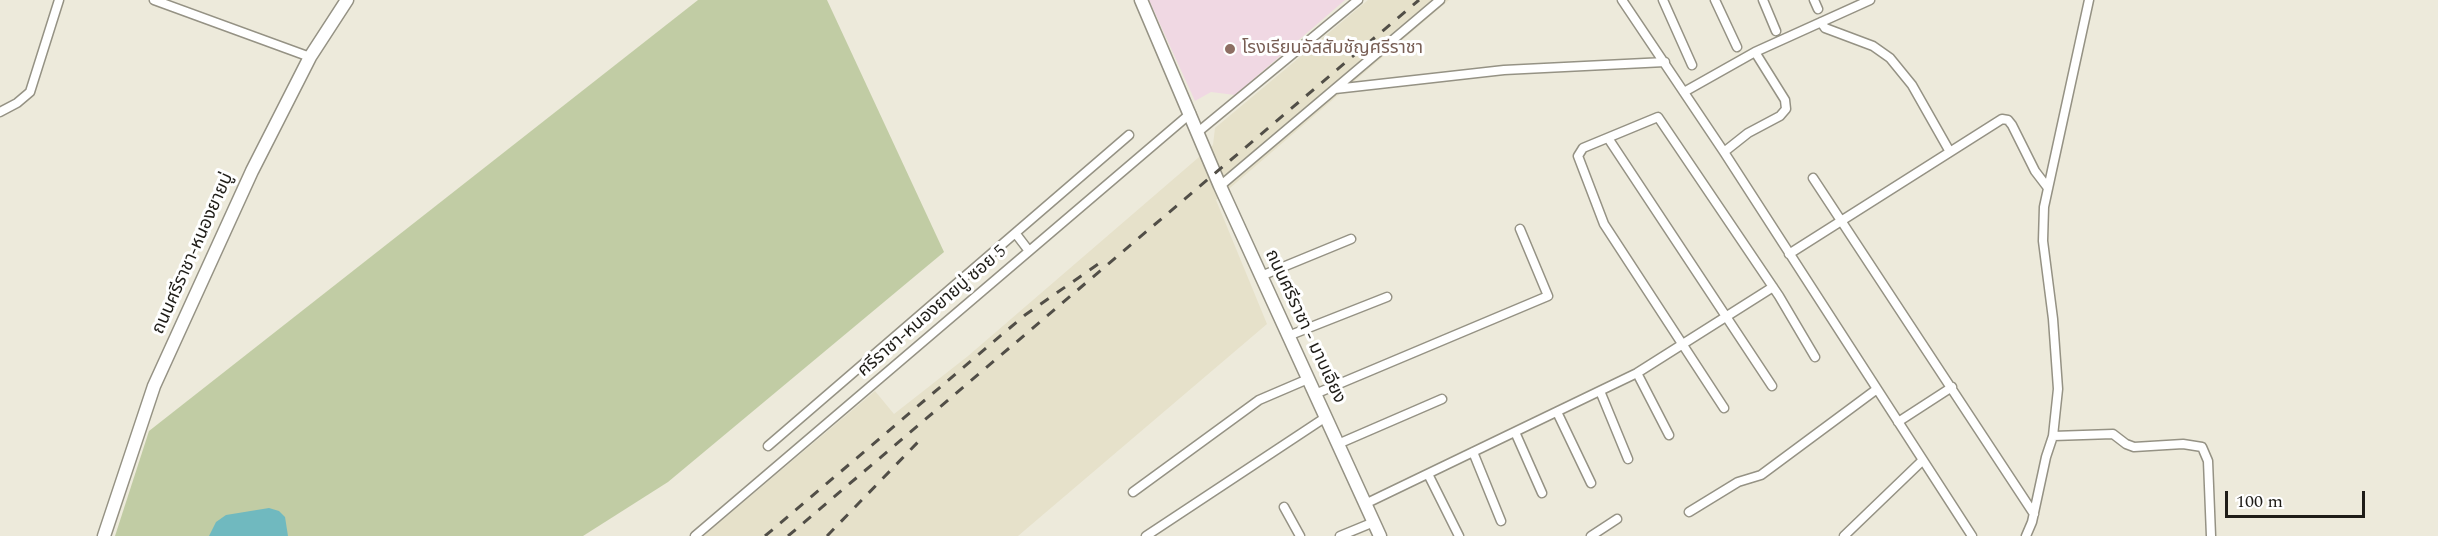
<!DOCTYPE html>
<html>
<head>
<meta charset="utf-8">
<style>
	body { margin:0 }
	#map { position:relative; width:2438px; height:536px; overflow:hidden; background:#edeadb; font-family:Spectral,serif }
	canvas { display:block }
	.scale { position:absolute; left:2225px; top:491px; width:140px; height:27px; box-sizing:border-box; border:3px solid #1f1d18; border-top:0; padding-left:8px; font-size:18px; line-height:21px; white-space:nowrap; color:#1f1d18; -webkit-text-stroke:4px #fff; paint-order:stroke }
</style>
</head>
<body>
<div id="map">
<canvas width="2438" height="536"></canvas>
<div class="scale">100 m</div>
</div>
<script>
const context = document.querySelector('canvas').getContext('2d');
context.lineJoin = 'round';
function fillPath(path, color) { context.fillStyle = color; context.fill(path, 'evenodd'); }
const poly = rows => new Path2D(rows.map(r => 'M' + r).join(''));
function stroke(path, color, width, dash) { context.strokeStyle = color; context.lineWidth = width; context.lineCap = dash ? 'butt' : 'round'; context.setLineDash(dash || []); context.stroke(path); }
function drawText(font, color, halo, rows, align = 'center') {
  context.font = font + ' Spectral,"Noto Sans Thai",serif'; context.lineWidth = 6; context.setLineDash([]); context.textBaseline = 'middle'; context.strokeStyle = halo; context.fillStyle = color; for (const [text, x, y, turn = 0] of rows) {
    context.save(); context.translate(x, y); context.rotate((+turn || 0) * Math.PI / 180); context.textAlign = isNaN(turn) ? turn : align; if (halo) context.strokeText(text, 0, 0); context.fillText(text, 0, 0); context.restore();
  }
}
const built = poly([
	[1368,0,1449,0,1216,200,1267,324,1018,536,703,536,875,391,894,414,968,356,1213,145,1215,128]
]);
const education = poly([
	[1149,0,1345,0,1235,95,1211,92,1195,101]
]);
const green = poly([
	[698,0,827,0,944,252,668,482,583,536,115,536,149,431]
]);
const water = poly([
	[269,508,279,511,285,517,288,536,209,536,216,522,226,515]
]);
const minor = poly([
	[154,0,310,57],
	[1622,0,1724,152,1972,536],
	[1663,0,1692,65],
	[1715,0,1737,47],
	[1763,0,1776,31],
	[1814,0,1818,9],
	[1821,22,1825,28,1873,46,1890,58,1912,85,1950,152],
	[1335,89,1504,70,1665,62],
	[1684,92,1755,52,1870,0],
	[0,112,17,103,30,92,59,0],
	[1198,132,1358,0],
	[1608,138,1772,386],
	[1724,152,1748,133,1780,116,1786,109,1785,100,1755,52],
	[1813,178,2034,514],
	[1220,186,1440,0],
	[1016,234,1029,251],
	[1789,254,2002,119,2008,120,2012,125,2035,171,2048,188],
	[1261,276,1351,239],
	[1288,336,1387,297],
	[1637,373,1669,435],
	[1600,391,1628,459],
	[1315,394,1548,296,1520,229],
	[1724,408,1604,224,1578,156,1583,148,1658,117,1779,296,1815,357],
	[1557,412,1591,483],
	[1898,422,1952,387],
	[1515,432,1542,493],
	[2053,436,2113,434,2126,444,2134,447,2183,444,2202,447,2208,461,2211,536],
	[1338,444,1442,399],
	[768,446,1129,135],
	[1473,452,1501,521],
	[1428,474,1459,536],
	[1133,492,1259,400,1308,379],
	[1365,504,1637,373,1773,287],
	[1284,507,1300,536],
	[1689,512,1738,482,1761,475,1877,389],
	[695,536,1191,113],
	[1146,536,1326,417],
	[1340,536,1374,522],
	[1591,536,1617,519],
	[1844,536,1923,460],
	[2026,536,2032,522,2046,457,2053,436,2058,389,2053,319,2043,241,2044,207,2089,0]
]);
const secondary = poly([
	[1141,0,1220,186,1380,536],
	[104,536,154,386,252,171,310,57,347,0]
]);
const rail = poly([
	[765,536,1025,315,1104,260],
	[788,536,1419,0],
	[827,536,918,442]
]);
const markers = [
	[1230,49,6,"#8d6e63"]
];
const educationNames = [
	["โรงเรียนอัสสัมชัญศรีราชา",1242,49]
];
const streetNames = [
	["ถนนศรีราชา-หนองยายบู่",194,254,-66],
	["ศรีราชา-หนองยายบู่ ซอย 5",933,312,-41],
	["ถนนศรีราชา - มาบเอียง",1304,327,65]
];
fillPath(built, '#e6e1ca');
fillPath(education, '#f0d8e3');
fillPath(green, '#c1cca4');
fillPath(water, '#70b9bf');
stroke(minor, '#959284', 11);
stroke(secondary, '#959284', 15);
stroke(minor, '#fff', 8);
stroke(secondary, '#fff', 12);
stroke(rail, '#514e47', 3, [10, 10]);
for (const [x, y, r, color] of markers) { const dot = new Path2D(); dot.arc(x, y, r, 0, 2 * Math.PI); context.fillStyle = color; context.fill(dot); stroke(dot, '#fff', 2); }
drawText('18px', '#785e54', '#fff', educationNames, 'left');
drawText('18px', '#1f1d18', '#fff', streetNames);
</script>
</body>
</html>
